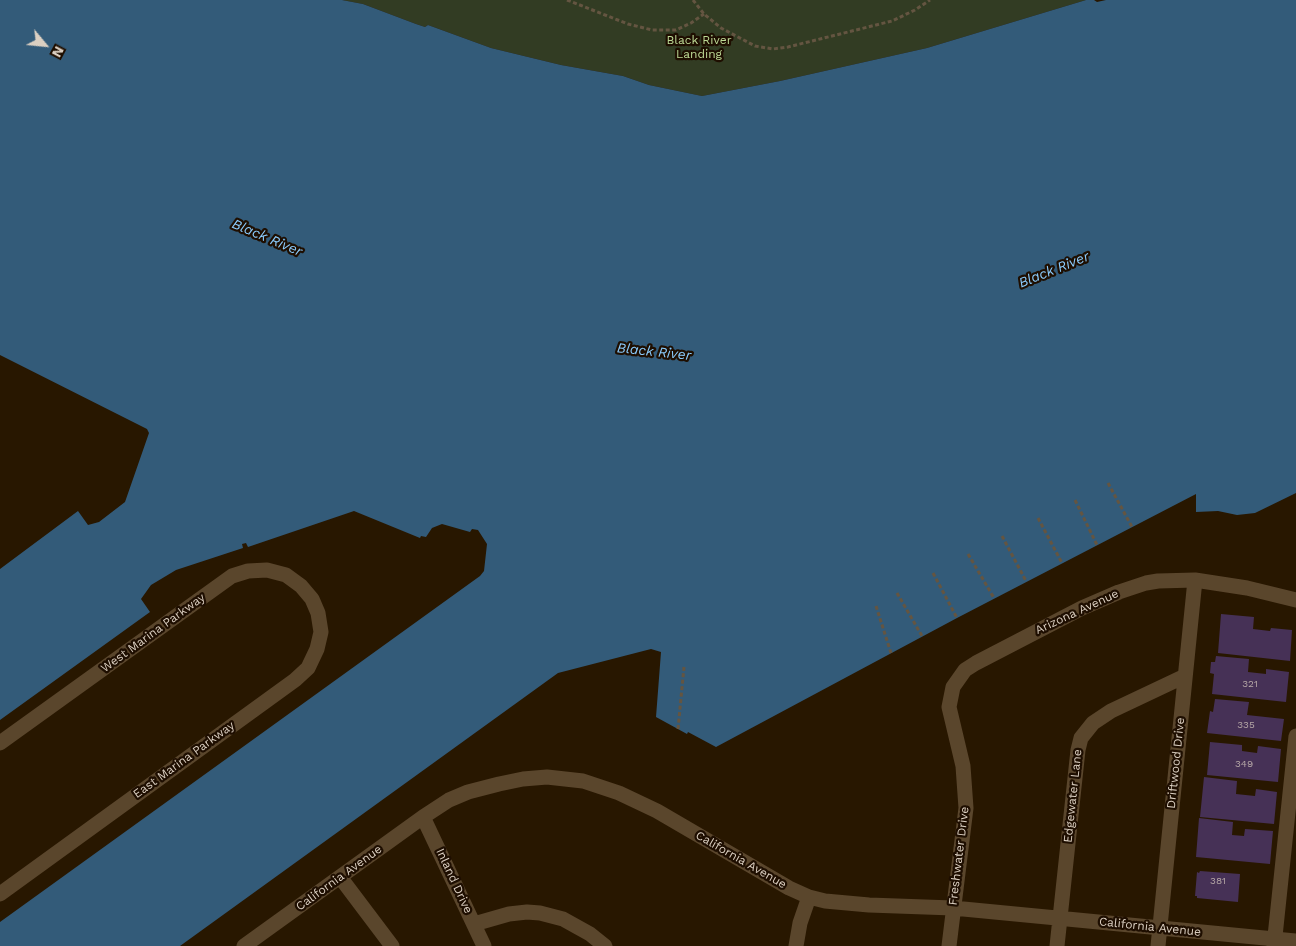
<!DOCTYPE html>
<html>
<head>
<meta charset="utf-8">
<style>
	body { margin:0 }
	#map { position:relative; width:1296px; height:946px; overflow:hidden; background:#281700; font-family:"Work Sans",sans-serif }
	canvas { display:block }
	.north { position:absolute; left:20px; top:20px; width:50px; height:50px; -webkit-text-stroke:4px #1e0e00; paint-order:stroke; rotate:118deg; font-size:14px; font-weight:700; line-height:20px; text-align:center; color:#dcd0c2 }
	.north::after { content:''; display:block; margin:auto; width:18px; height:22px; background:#dcd0c2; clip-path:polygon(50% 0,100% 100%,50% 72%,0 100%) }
</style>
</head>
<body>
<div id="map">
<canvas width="1296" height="946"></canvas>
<div class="north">N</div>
</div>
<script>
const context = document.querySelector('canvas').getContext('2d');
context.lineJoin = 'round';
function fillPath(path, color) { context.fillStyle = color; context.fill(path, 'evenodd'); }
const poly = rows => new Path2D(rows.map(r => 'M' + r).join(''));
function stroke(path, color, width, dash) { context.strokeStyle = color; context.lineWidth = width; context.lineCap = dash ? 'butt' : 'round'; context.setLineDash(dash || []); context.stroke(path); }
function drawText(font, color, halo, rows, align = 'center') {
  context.font = font + ' "Work Sans",sans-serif'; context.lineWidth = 4.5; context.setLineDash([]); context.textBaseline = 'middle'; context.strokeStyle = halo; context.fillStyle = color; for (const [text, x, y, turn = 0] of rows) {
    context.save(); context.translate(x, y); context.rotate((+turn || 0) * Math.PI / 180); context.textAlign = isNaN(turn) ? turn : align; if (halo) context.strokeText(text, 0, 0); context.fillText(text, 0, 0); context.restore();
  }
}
const green = poly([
	[342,0,1086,0,927,48,780,81,702,96,649,85,623,76,561,65,491,48,428,25,425,27,416,24,363,4]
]);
const water = poly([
	[0,0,342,0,363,4,416,24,425,27,428,25,491,48,561,65,623,76,649,85,702,96,780,81,927,48,1086,0,1094,0,1097,2,1106,0,1296,0,1296,493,1255,513,1237,515,1218,511,1196,512,1196,494,957,618,716,747,688,732,687,734,656,717,661,652,651,649,558,673,180,946,0,946,0,922,480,576,484,571,487,544,478,530,472,529,470,532,442,524,432,528,426,537,421,536,420,538,354,511,248,547,246,543,242,544,243,548,176,570,151,585,141,599,150,612,0,720,0,569,78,511,88,525,99,522,125,502,149,433,147,429,0,355]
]);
const building = poly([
	[1221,614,1254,617,1253,629,1270,631,1271,628,1292,630,1290,661,1218,653],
	[1216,656,1249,659,1248,672,1266,674,1266,669,1289,672,1286,702,1212,694,1214,674,1210,673,1211,662,1215,662],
	[1215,699,1249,702,1247,715,1284,719,1281,741,1207,733,1210,711,1213,712],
	[1210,742,1242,745,1242,751,1257,753,1258,746,1281,749,1278,782,1207,775],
	[1204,777,1237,781,1236,794,1255,796,1256,789,1277,792,1274,824,1200,817],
	[1199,818,1233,822,1232,835,1244,836,1245,829,1273,831,1270,864,1196,857],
	[1200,871,1240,874,1238,902,1197,898,1197,896,1195,896,1197,872,1199,873]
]);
const path = poly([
	[567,0,628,24,652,30,676,30,691,23,704,14],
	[693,0,704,14,721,28,755,46,773,49,788,47,892,21,915,10,930,0],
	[1108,483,1132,527],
	[1075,500,1097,545],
	[1038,518,1062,563],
	[1002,536,1026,581],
	[968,554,994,598],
	[933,573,957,618],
	[897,593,922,636],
	[876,606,891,653],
	[678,729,684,667]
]);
const street = poly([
	[0,743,232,576,248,571,267,570,286,575,301,586,312,599,318,613,321,632,317,649,308,668,295,680,0,894],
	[423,817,484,946],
	[340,877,392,946],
	[474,924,509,914,527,912,540,913,563,919,590,934,605,946],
	[244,946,423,817,449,800,468,792,499,784,523,779,547,777,583,781,619,793,657,811,789,888,809,897,825,901,869,905,953,908,1296,941],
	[796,946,800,923,809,897],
	[949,946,966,808,963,766,949,707,953,687,965,670,976,663,1082,608,1119,592,1146,583,1158,581,1195,580,1247,588,1296,600],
	[1057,946,1078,750,1081,738,1093,723,1111,711,1185,676],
	[1158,946,1195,580],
	[1274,946,1296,736]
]);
const numberNames = [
	["321",1250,684],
	["335",1246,725],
	["349",1244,764],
	["381",1218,881]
];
const parkNames = [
	["Black River",699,40],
	["Landing",699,54]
];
const streetNames = [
	["Arizona Avenue",1077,612,-25],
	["West Marina Parkway",153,633,-36],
	["East Marina Parkway",184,760,-36],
	["Driftwood Drive",1176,763,-84],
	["Edgewater Lane",1073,796,-84],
	["Freshwater Drive",959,856,-83],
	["California Avenue",741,860,30],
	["California Avenue",339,878,-36],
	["Inland Drive",454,881,65],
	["California Avenue",1150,927,6]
];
const waterNames = [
	["Black River",267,238,23],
	["Black River",1054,270,-22],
	["Black River",654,352,6]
];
fillPath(green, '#323c23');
fillPath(water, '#335b79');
fillPath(building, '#463156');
stroke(path, '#645541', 3, [4, 2.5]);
stroke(street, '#5a462c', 15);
drawText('10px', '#b6a8a7', null, numberNames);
drawText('12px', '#bdda95', '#1e0e00', parkNames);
drawText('12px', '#dcd0c2', '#1e0e00', streetNames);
drawText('italic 14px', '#8bccfd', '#1e0e00', waterNames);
</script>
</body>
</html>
